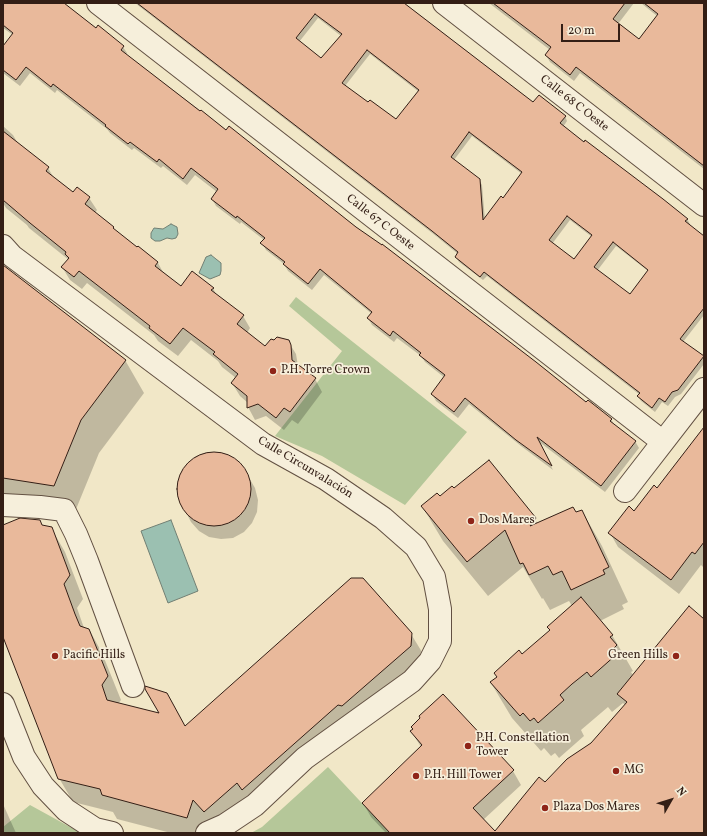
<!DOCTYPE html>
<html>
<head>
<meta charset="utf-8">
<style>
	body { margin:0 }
	#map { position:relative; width:707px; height:836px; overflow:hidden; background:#f1e7c7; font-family:Vollkorn,serif }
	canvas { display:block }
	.frame { position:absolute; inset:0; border:4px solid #331e15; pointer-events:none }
	.north { position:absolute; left:651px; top:780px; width:40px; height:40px; -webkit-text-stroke:3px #f6efdb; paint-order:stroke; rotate:51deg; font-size:11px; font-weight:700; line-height:16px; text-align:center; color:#331e15 }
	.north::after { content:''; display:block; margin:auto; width:14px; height:18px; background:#331e15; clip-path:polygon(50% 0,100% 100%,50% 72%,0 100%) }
	.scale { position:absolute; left:561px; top:24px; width:59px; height:18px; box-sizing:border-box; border:2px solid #331e15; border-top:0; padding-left:5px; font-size:12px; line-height:14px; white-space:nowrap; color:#331e15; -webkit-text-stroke:3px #f6efdb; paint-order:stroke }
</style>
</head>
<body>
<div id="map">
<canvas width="707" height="836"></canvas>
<div class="frame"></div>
<div class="north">N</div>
<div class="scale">20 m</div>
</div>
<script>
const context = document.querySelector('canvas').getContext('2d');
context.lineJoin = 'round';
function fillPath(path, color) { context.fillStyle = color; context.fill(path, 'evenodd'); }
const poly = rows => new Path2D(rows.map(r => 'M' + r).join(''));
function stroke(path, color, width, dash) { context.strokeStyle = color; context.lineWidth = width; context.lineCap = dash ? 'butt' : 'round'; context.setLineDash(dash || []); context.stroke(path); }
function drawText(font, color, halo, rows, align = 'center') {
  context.font = font + ' Vollkorn,serif'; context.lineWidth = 3.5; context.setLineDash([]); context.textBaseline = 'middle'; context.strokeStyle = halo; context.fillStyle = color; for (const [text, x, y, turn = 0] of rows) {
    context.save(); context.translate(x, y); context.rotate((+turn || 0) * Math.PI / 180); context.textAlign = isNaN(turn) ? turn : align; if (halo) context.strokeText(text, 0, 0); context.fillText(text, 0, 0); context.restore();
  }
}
const green = poly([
	[296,297,467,432,405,505,322,456,275,436,342,351,289,306],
	[328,767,390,833,251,833,262,827],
	[30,805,81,833,3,833,3,827]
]);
const water = poly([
	[171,224,177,227,178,234,176,238,172,239,167,238,160,241,155,241,151,238,151,233,154,228,163,229,171,224],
	[211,255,221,263,221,271,220,275,210,279,199,273,206,257,211,255],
	[171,520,198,591,168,603,141,531,171,520]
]);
const shadow = poly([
	[3,3,62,3,96,29,123,47,127,53,126,55,356,227,587,404,611,419,615,426,635,441,639,448,605,492,538,441,553,470,521,446,469,404,458,418,436,401,432,394,445,378,425,362,421,356,397,338,394,342,372,325,368,318,372,314,324,275,312,290,288,271,284,264,266,250,262,243,264,240,241,222,240,224,216,206,212,199,217,192,195,175,187,185,163,166,161,168,134,148,132,150,110,133,107,129,57,90,55,93,30,73,20,86,3,73,3,48,13,35,3,28],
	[135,3,404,3,534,103,565,116,567,121,563,127,687,219,690,224,688,225,704,237,704,315,683,342,703,357,704,364,681,394,675,397,668,406,662,402,655,412,641,401,638,396,640,395,487,276,483,280,459,262,456,257,458,254,436,236],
	[318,18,341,36,321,59,299,42],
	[370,54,419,92,396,121,368,104,345,86],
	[472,136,522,174,503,199,485,220,482,185,479,180,454,160],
	[570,220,592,237,574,261,552,244],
	[616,246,648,271,630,296,597,271],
	[489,3,634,3,618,24,639,40,657,16,641,3,704,3,704,169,580,73,574,81,550,62,546,55,550,50],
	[3,126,13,135,19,145,48,168,54,178,73,194,89,198,97,210,95,213,137,249,139,248,158,263,164,274,182,287,213,288,217,296,243,316,250,328,247,333,266,347,275,341,288,341,296,354,298,366,315,379,322,392,298,424,292,420,284,430,266,416,255,420,248,407,248,403,240,396,232,383,236,378,222,367,218,361,191,340,178,356,158,341,154,335,87,283,82,289,70,280,62,267,69,260,29,228,27,225,6,208,3,203],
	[3,268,125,360,144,393,99,453,72,519,3,508],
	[704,429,704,566,703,567,701,565,679,594,618,547,610,533,634,512,657,489],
	[207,452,220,452,231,456,241,464,255,488,258,500,257,512,252,523,244,532,233,538,221,539,209,537,199,531,191,522,178,497,177,485,180,474,187,464,196,456],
	[489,461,538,524,582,511,602,546,628,602,622,605,624,609,600,621,612,635,633,671,631,672,633,675,704,620,704,833,386,833,371,817,363,803,421,747,411,731,513,771,521,785,483,820,495,832,545,784,591,744,625,705,623,703,612,712,608,707,581,730,584,736,559,758,555,753,551,756,544,748,541,751,512,718,491,683,550,631,548,627,572,606,569,601,550,610,543,598,542,599,523,567,488,596,443,541,422,506,454,490],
	[3,526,43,527,51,528,65,552,83,599,77,608,84,628,89,629,102,653,121,700,118,704,185,727,411,634,425,657,203,833,171,833,117,819,113,812,73,802,59,778,3,634],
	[3,804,16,833,3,833]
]);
const building = poly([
	[3,3,64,3,96,28,98,25,124,46,121,50,200,111,201,110,226,130,229,126,356,227,382,245,382,244,536,362,586,402,588,400,612,419,610,421,636,441,601,486,537,437,552,466,516,440,465,398,454,412,431,394,445,375,419,355,421,353,393,331,390,336,367,318,372,312,320,269,308,284,283,264,285,262,260,243,265,238,237,216,236,218,211,199,218,189,191,168,183,179,159,159,157,162,130,142,128,144,105,126,106,125,53,84,51,87,26,67,16,80,3,70,3,46,13,33,3,25,3,3],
	[137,3,404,3,533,102,539,95,566,116,560,123,584,142,585,140,663,199,688,219,685,221,704,236,704,308,680,339,704,356,678,390,672,392,665,402,659,398,652,408,637,396,640,393,484,272,480,277,455,257,458,252,432,231,137,3],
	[315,14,342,34,321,58,296,38,315,14],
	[367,50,419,90,396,119,370,100,368,102,342,83,367,50],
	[469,132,522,172,503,198,501,196,483,220,480,179,451,157,469,132],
	[567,216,592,235,574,259,549,240,567,216],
	[613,242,648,270,630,294,594,267,613,242],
	[493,3,625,3,613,19,639,39,658,14,644,3,704,3,704,166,576,67,570,75,545,55,551,47,493,3],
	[3,131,49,167,46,171,73,192,77,187,90,197,85,204,114,227,113,228,137,247,138,246,158,262,155,266,181,286,192,271,214,288,211,290,244,315,237,324,265,346,271,339,274,340,277,337,289,340,291,345,292,360,316,378,290,412,284,408,276,418,258,404,247,408,247,396,231,383,238,374,213,354,215,352,183,328,170,344,149,328,150,326,79,271,74,277,61,267,69,258,65,254,66,252,30,223,3,200,3,131],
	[3,265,126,360,81,420,54,486,3,478,3,265],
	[704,427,704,542,695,554,692,552,671,580,608,533,629,506,634,511,654,485,657,488,704,427],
	'177 489a37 37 0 1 1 74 0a37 37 0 1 1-74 0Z',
	[489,460,536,518,530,526,573,507,576,512,582,510,609,567,603,570,605,574,571,590,562,571,553,575,548,566,529,575,523,563,520,564,505,530,467,562,421,506,437,493,440,496,452,486,454,488,489,460],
	[20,518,40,520,42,525,52,527,70,575,64,584,75,614,80,626,89,629,108,676,102,685,107,700,159,713,145,689,145,686,167,693,185,726,351,578,363,578,412,633,411,646,342,706,338,705,242,790,237,783,204,812,193,800,187,818,102,795,100,789,58,779,3,637,3,525,20,518],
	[581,597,613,635,610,637,617,645,613,649,617,654,591,677,587,672,572,684,560,695,564,700,538,723,534,718,530,721,523,713,520,716,490,682,497,677,494,673,519,650,522,654,550,630,547,627,581,597],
	[689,606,704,619,704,833,390,833,362,803,422,745,410,731,413,729,411,727,420,718,419,716,443,694,514,770,473,808,495,831,539,777,545,782,567,759,591,743,627,702,617,694,689,606]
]);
const minor = poly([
	[98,3,663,442],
	[444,3,704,205],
	[3,246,12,256,263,444,326,479,383,518,416,547,434,577,440,609,440,641,430,661,412,681,305,758,255,805,225,825,207,833],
	[625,491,704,389],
	[3,505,40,507,64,510,76,534,87,561,133,686],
	[3,704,24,757,43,786,66,810,95,829,112,833]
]);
const markers = [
	[273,371,4,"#8f2418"],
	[471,521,4,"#8f2418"],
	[55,656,4,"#8f2418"],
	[676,656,4,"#8f2418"],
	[468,746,4,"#8f2418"],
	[616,771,4,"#8f2418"],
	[416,776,4,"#8f2418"],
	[545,808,4,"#8f2418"]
];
const streetNames = [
	["Calle 68 C Oeste",574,104,38],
	["Calle 67 C Oeste",380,223,38],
	["Calle Circunvalación",305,468,31]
];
const poiNames = [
	["P.H. Torre Crown",281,371],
	["Dos Mares",479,521],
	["Pacific Hills",63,656],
	["Green Hills",668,656,"right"],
	["P.H. Constellation",476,739],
	["Tower",476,753],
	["MG",624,771],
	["P.H. Hill Tower",424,776],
	["Plaza Dos Mares",553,808]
];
fillPath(green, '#b5c799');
fillPath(water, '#9bc0b1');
stroke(water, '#717f73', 1);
fillPath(shadow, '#0003');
fillPath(building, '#e9b99b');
stroke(building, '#331e15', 1);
stroke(minor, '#625042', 24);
stroke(minor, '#f6efdb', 22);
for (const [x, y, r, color] of markers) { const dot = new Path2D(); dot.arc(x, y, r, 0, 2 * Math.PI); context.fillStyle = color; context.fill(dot); stroke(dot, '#f6efdb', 1.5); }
drawText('12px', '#331e15', '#f6efdb', streetNames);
drawText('12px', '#331e15', '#f6efdb', poiNames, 'left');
</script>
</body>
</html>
